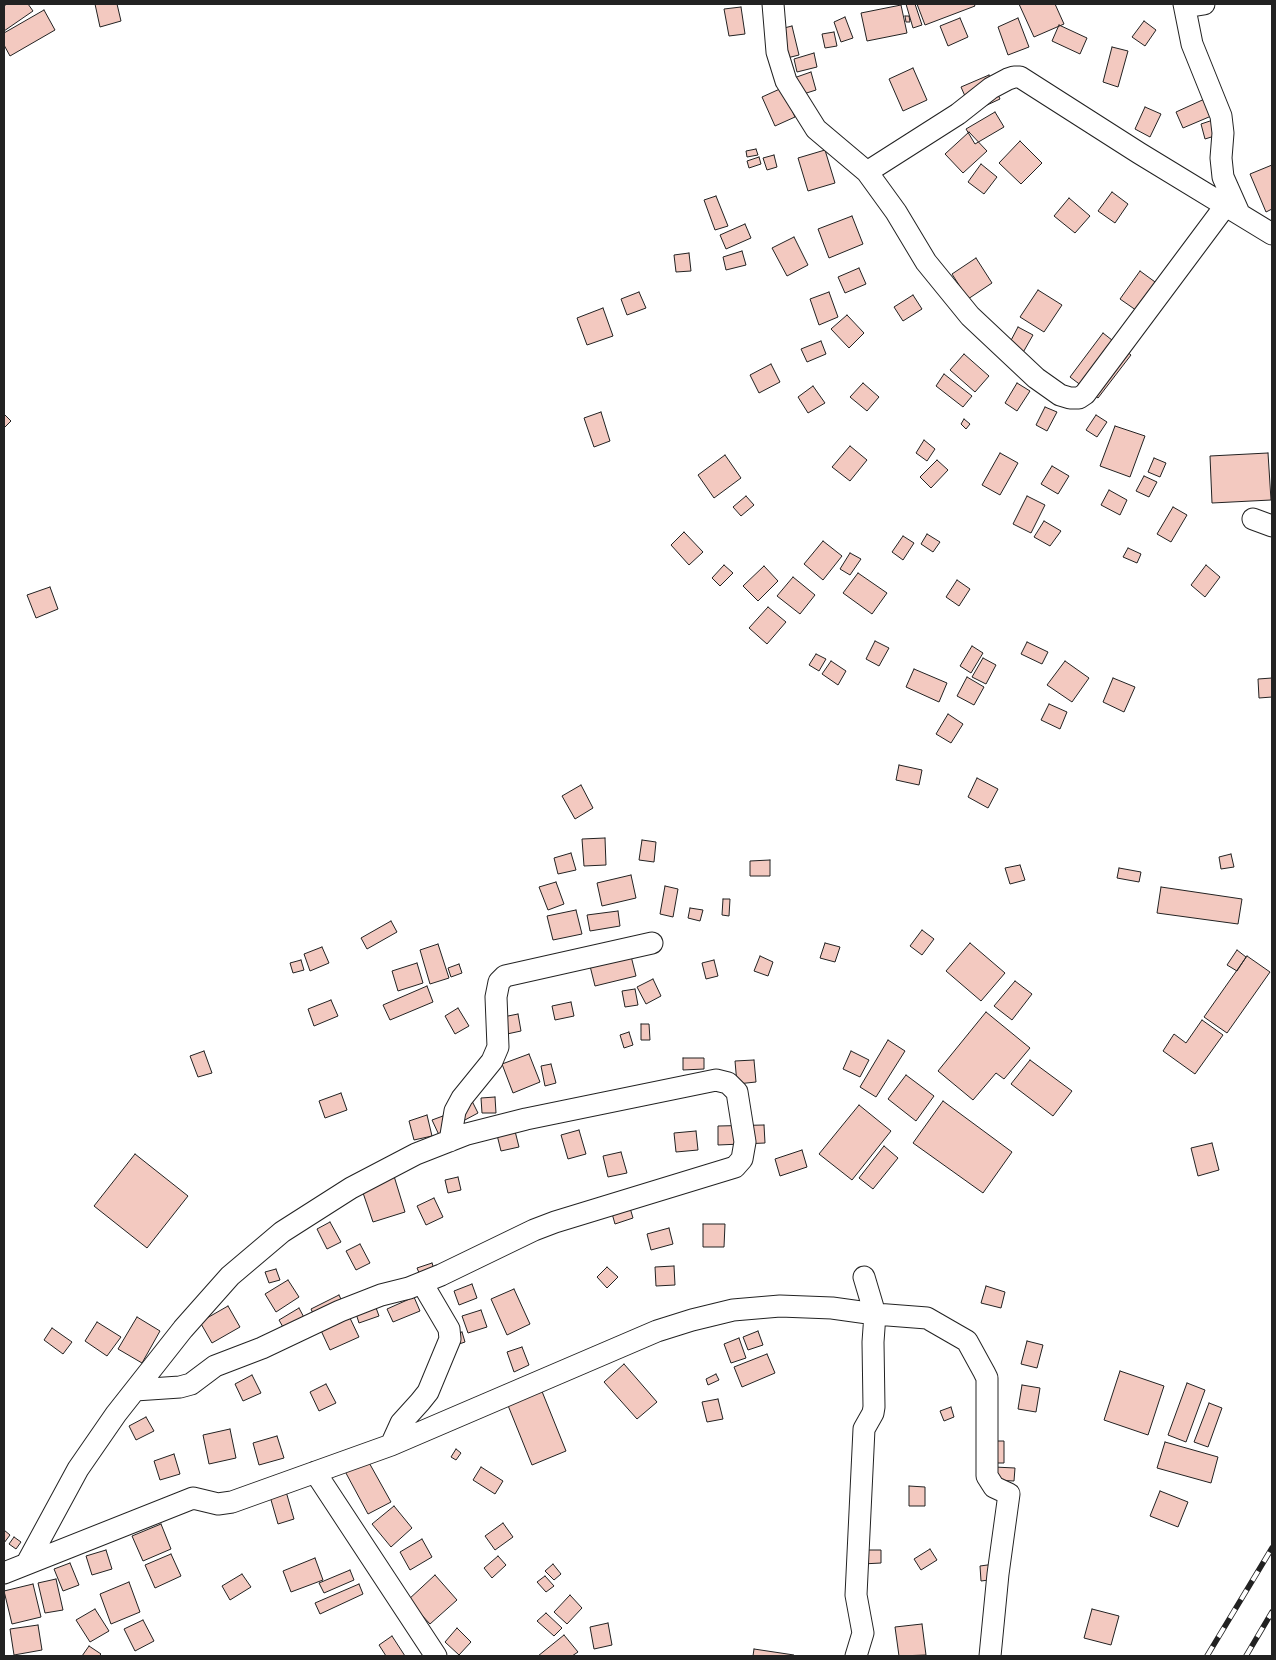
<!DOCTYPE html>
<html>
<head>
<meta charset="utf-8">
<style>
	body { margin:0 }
	#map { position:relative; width:1276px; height:1660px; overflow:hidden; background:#fff; font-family:"Titillium Web",sans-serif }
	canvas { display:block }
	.frame { position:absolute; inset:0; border:5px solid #222; pointer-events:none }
</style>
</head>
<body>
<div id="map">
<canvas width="1276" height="1660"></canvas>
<div class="frame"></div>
</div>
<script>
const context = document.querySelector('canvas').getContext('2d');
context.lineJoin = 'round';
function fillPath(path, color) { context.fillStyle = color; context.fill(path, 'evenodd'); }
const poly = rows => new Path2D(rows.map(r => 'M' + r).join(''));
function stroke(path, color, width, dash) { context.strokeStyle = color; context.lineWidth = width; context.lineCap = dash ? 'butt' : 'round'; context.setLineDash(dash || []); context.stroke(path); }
const building = poly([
	[7,4,28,4,33,11,4,31,4,6,7,4],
	[95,4,117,4,121,21,100,27,95,4],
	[906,4,915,4,922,25,913,28,906,4],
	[917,4,974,4,975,6,925,25,917,4],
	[1019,4,1055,4,1064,24,1034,37,1019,4],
	[901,5,907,33,867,41,861,13,901,5],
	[741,7,745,34,729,36,724,9,741,7],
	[44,10,55,30,10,56,4,45,4,33,44,10],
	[905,16,909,16,910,22,906,22,905,16],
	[845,17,853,38,841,42,834,22,845,17],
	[960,18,968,37,948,46,940,26,960,18],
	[1018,18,1029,47,1008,55,998,27,1018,18],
	[1144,21,1156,30,1145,46,1132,37,1144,21],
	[1059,25,1087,38,1080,54,1052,41,1059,25],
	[792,26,799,55,787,58,780,29,792,26],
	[834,32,837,46,825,48,822,34,834,32],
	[1112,47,1128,51,1118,87,1103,82,1112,47],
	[814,53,817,67,797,72,794,59,814,53],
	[913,68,927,100,903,111,889,79,913,68],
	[811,72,816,90,797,96,791,79,811,72],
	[989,75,1000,99,972,112,961,87,989,75],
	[782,88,795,117,775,126,762,97,782,88],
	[1209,97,1216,114,1183,128,1176,112,1209,97],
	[1145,107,1161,114,1150,137,1135,129,1145,107],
	[995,112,1004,127,975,144,966,129,995,112],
	[1216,119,1221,134,1205,139,1201,124,1216,119],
	[969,132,987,151,963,173,945,154,969,132],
	[1020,141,1042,163,1021,184,999,163,1020,141],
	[756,149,758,155,747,157,746,151,756,149],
	[825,150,835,183,808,191,798,158,825,150],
	[774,155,777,167,767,170,763,158,774,155],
	[759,157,761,164,749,168,747,161,759,157],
	[981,164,997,177,984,194,968,182,981,164],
	[1272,165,1272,209,1266,212,1250,174,1272,165],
	[1112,192,1128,204,1115,223,1098,211,1112,192],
	[716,196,728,226,715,230,704,200,716,196],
	[1069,198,1090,216,1075,233,1054,216,1069,198],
	[852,216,863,244,829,258,818,229,852,216],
	[745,224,751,238,726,249,720,235,745,224],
	[794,237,808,265,787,276,772,248,794,237],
	[742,251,746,265,726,270,723,257,742,251],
	[689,253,691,271,676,272,674,255,689,253],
	[976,258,992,283,968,299,952,274,976,258],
	[859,268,866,284,845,293,838,277,859,268],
	[1140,271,1162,287,1143,315,1120,299,1140,271],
	[1038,290,1062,305,1044,332,1020,317,1038,290],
	[639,292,646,308,627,315,621,299,639,292],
	[829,292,838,317,819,325,810,299,829,292],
	[913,295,922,309,903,321,894,307,913,295],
	[603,308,613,336,587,345,577,318,603,308],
	[847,315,864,333,849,348,831,329,847,315],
	[1018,327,1033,335,1021,356,1007,348,1018,327],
	[1103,333,1131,355,1098,398,1070,377,1103,333],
	[821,341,826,354,807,362,801,349,821,341],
	[964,354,989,376,975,392,950,370,964,354],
	[771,364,780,382,759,393,750,375,771,364],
	[944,374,972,396,963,407,936,386,944,374],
	[863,383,879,397,867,411,850,397,863,383],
	[1017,383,1030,391,1017,411,1005,403,1017,383],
	[813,386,825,403,808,413,798,397,813,386],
	[1045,407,1057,412,1047,431,1036,425,1045,407],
	[601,412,610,441,594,447,584,418,601,412],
	[4,414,11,421,4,428,4,414],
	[1096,415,1107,422,1097,437,1086,430,1096,415],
	[964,419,970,424,966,429,961,424,964,419],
	[1115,426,1145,436,1130,477,1100,466,1115,426],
	[924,440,935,449,927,461,916,453,924,440],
	[850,446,867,460,850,481,832,467,850,446],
	[1000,453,1018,463,1000,495,982,485,1000,453],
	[1268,453,1271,500,1212,503,1210,456,1268,453],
	[725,455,741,478,714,498,698,475,725,455],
	[1154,458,1166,463,1160,477,1148,472,1154,458],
	[937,460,948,470,931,488,920,477,937,460],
	[1052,466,1069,476,1058,494,1041,484,1052,466],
	[1144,476,1157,482,1149,497,1136,491,1144,476],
	[1109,490,1127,500,1120,515,1101,505,1109,490],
	[746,496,754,505,741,516,733,507,746,496],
	[1027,496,1045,505,1031,533,1013,524,1027,496],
	[1173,507,1187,515,1171,542,1157,534,1173,507],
	[1044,521,1061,531,1050,546,1034,537,1044,521],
	[684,532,703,552,689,565,671,545,684,532],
	[927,534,940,542,933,552,921,544,927,534],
	[903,536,914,543,903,560,892,552,903,536],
	[823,541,842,556,823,580,804,564,823,541],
	[1128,548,1141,554,1137,563,1123,557,1128,548],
	[850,553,861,559,850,575,840,569,850,553],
	[724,565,733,573,720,586,712,578,724,565],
	[1206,565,1220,577,1205,597,1191,585,1206,565],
	[764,566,778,581,758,601,743,586,764,566],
	[858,573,887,593,872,614,843,593,858,573],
	[793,577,815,595,800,614,777,596,793,577],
	[957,580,970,589,959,606,946,597,957,580],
	[50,587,58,609,36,618,27,595,50,587],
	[768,607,786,622,767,644,749,628,768,607],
	[875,641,889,648,879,666,866,659,875,641],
	[1027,642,1048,652,1042,664,1021,654,1027,642],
	[972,646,983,653,971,673,960,666,972,646],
	[816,654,826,659,819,671,809,665,816,654],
	[983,658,996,665,986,684,972,677,983,658],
	[831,661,846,671,838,685,822,674,831,661],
	[1065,661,1089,678,1072,702,1047,685,1065,661],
	[914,669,947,683,939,702,906,687,914,669],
	[967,677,984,687,974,705,957,696,967,677],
	[1113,678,1135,687,1124,712,1103,702,1113,678],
	[1272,678,1272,697,1259,698,1258,679,1272,678],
	[1049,704,1067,712,1060,729,1041,720,1049,704],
	[948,714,963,724,951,743,936,734,948,714],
	[899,765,922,770,919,785,896,780,899,765],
	[977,778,998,789,988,808,968,797,977,778],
	[581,785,593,808,575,819,562,796,581,785],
	[605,838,606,865,584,866,582,839,605,838],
	[642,840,656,842,654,862,639,860,642,840],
	[571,853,576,870,558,874,554,858,571,853],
	[1231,854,1234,867,1221,869,1219,857,1231,854],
	[770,860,770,876,750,876,750,861,770,860],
	[1020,865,1025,880,1010,884,1005,868,1020,865],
	[1119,868,1141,872,1139,882,1117,878,1119,868],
	[631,875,636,898,602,906,597,883,631,875],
	[556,882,564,904,548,910,539,887,556,882],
	[665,886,678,889,673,917,660,914,665,886],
	[1161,887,1242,899,1238,924,1157,913,1161,887],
	[723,899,730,899,729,916,722,915,723,899],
	[690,908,703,910,700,921,688,918,690,908],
	[576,910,582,934,553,940,547,916,576,910],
	[618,911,620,926,590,931,587,915,618,911],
	[391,921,397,932,367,949,361,938,391,921],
	[922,930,934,939,922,955,910,946,922,930],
	[825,943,840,947,835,962,820,958,825,943],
	[970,943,1005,973,981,1001,946,971,970,943],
	[438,944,449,978,430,984,420,950,438,944],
	[322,947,329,963,310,971,304,954,322,947],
	[1237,950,1246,957,1237,971,1227,965,1237,950],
	[630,952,636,976,595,986,589,962,630,952],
	[760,956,773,962,768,976,754,971,760,956],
	[1247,956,1270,972,1227,1033,1204,1017,1247,956],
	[301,960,304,970,293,973,290,963,301,960],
	[714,960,718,976,706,979,702,963,714,960],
	[417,963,423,983,398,991,392,971,417,963],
	[459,964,462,973,451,977,448,968,459,964],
	[653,979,661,996,646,1004,637,987,653,979],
	[1015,981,1032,994,1012,1020,994,1006,1015,981],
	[427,986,433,1002,390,1020,383,1005,427,986],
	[635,989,638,1005,625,1007,622,991,635,989],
	[331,1000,338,1016,314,1026,308,1009,331,1000],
	[571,1002,574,1016,555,1020,552,1006,571,1002],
	[458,1008,469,1026,455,1034,445,1016,458,1008],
	[986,1012,1030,1048,1004,1079,996,1073,973,1100,938,1071,986,1012],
	[518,1014,521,1031,507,1034,503,1017,518,1014],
	[1202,1020,1223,1035,1195,1074,1163,1051,1174,1034,1186,1043,1202,1020],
	[641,1024,649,1024,650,1040,641,1040,641,1024],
	[629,1032,633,1045,624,1048,620,1035,629,1032],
	[888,1040,905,1051,876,1097,860,1087,888,1040],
	[204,1051,212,1073,198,1077,190,1056,204,1051],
	[851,1051,869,1060,860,1077,843,1069,851,1051],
	[529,1054,540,1082,513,1093,502,1064,529,1054],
	[683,1058,704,1058,704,1069,683,1070,683,1058],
	[754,1060,756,1082,737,1084,735,1061,754,1060],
	[1030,1060,1072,1091,1053,1116,1011,1084,1030,1060],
	[551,1064,556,1083,545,1086,541,1066,551,1064],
	[906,1075,934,1096,916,1121,888,1099,906,1075],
	[341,1093,347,1110,325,1118,319,1101,341,1093],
	[495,1097,496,1113,482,1113,481,1098,495,1097],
	[472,1101,478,1113,463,1121,456,1110,472,1101],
	[943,1101,1012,1152,983,1193,913,1143,943,1101],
	[859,1105,891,1131,852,1180,819,1154,859,1105],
	[427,1115,432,1136,414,1140,409,1121,427,1115],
	[443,1116,449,1131,439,1135,432,1120,443,1116],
	[764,1125,765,1143,718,1145,718,1126,764,1125],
	[579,1130,586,1154,568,1159,561,1135,579,1130],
	[515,1131,519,1147,501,1151,497,1135,515,1131],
	[696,1131,698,1150,676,1152,674,1133,696,1131],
	[1212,1143,1219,1170,1198,1176,1191,1148,1212,1143],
	[884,1146,898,1158,873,1189,859,1178,884,1146],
	[802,1150,807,1167,780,1176,775,1159,802,1150],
	[621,1152,627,1173,608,1177,603,1156,621,1152],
	[135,1154,188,1196,147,1248,94,1206,135,1154],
	[394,1176,405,1212,373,1222,361,1187,394,1176],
	[458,1177,461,1190,448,1193,445,1180,458,1177],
	[625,1191,633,1218,615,1224,607,1196,625,1191],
	[434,1198,443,1217,426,1225,417,1206,434,1198],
	[330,1222,341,1242,327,1249,317,1229,330,1222],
	[703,1224,725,1224,724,1247,703,1247,703,1224],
	[669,1228,673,1244,651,1250,647,1234,669,1228],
	[360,1244,370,1263,356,1270,346,1251,360,1244],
	[432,1263,436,1275,422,1280,417,1268,432,1263],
	[674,1266,675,1285,656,1286,655,1267,674,1266],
	[607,1267,618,1277,607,1288,597,1277,607,1267],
	[276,1269,280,1280,269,1283,265,1272,276,1269],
	[288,1280,299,1297,276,1312,265,1294,288,1280],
	[472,1284,477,1298,459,1305,454,1291,472,1284],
	[986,1286,1005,1292,1001,1308,981,1303,986,1286],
	[514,1289,530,1324,507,1335,491,1299,514,1289],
	[370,1291,379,1316,359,1323,351,1298,370,1291],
	[339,1295,359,1337,330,1350,311,1309,339,1295],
	[414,1297,420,1311,393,1322,387,1309,414,1297],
	[228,1306,240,1327,212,1343,200,1322,228,1306],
	[299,1308,308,1325,288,1336,279,1320,299,1308],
	[481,1310,487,1327,468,1333,462,1316,481,1310],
	[137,1317,160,1331,142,1363,118,1349,137,1317],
	[97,1322,121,1337,107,1356,85,1341,97,1322],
	[52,1328,72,1342,63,1354,44,1340,52,1328],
	[758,1331,763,1345,748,1350,743,1337,758,1331],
	[462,1332,465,1342,447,1348,443,1338,462,1332],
	[739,1338,746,1358,731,1363,724,1344,739,1338],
	[1027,1341,1043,1345,1037,1368,1021,1364,1027,1341],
	[522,1347,529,1365,514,1372,507,1352,522,1347],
	[767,1354,775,1373,742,1387,734,1367,767,1354],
	[624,1364,657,1402,637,1419,604,1382,624,1364],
	[1120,1371,1164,1386,1148,1435,1104,1420,1120,1371],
	[716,1374,719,1380,708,1385,706,1379,716,1374],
	[252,1375,261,1393,243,1401,235,1384,252,1375],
	[1187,1383,1205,1390,1186,1442,1168,1435,1187,1383],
	[326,1384,336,1403,319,1411,310,1392,326,1384],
	[539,1384,566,1451,532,1465,505,1398,539,1384],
	[1022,1385,1040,1388,1036,1412,1018,1409,1022,1385],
	[718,1399,723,1419,707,1422,702,1402,718,1399],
	[1209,1403,1222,1408,1208,1447,1194,1442,1209,1403],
	[951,1407,954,1417,944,1421,940,1411,951,1407],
	[146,1417,154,1431,136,1440,129,1426,146,1417],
	[230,1429,236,1458,209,1464,203,1435,230,1429],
	[277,1436,284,1458,259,1465,253,1443,277,1436],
	[992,1441,1004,1441,1004,1463,992,1463,992,1441],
	[1165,1442,1218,1457,1211,1483,1157,1468,1165,1442],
	[456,1449,461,1453,456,1460,451,1457,456,1449],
	[362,1450,391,1502,368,1514,340,1462,362,1450],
	[174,1454,180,1474,160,1480,154,1461,174,1454],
	[481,1467,503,1481,495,1494,473,1480,481,1467],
	[994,1467,1015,1468,1014,1481,992,1480,994,1467],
	[909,1486,925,1487,925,1506,909,1506,909,1486],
	[285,1488,294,1519,278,1524,269,1493,285,1488],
	[1160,1491,1188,1502,1178,1527,1150,1516,1160,1491],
	[394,1506,412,1528,391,1547,372,1524,394,1506],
	[503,1523,513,1537,495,1550,485,1536,503,1523],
	[161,1524,171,1549,143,1561,132,1536,161,1524],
	[4,1530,10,1535,4,1543,4,1530],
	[14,1537,21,1542,16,1549,9,1544,14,1537],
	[422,1539,432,1557,410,1570,400,1552,422,1539],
	[930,1549,937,1560,921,1570,914,1559,930,1549],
	[106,1550,112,1569,92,1575,86,1556,106,1550],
	[862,1550,881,1550,881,1563,862,1564,862,1550],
	[171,1554,181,1576,155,1588,145,1565,171,1554],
	[498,1556,506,1565,492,1578,484,1568,498,1556],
	[315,1558,323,1580,291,1592,283,1571,315,1558],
	[70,1563,79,1585,63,1591,54,1569,70,1563],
	[553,1564,561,1574,554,1580,545,1571,553,1564],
	[995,1564,997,1579,981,1581,980,1566,995,1564],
	[350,1570,354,1580,324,1593,319,1583,350,1570],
	[242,1574,251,1587,230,1600,222,1586,242,1574],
	[435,1575,457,1600,430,1624,408,1600,435,1575],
	[545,1576,554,1586,546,1592,537,1582,545,1576],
	[56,1579,63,1610,45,1613,38,1583,56,1579],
	[129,1582,140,1612,111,1624,100,1594,129,1582],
	[33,1584,41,1617,12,1624,4,1591,33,1584],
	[359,1584,363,1594,320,1614,315,1603,359,1584],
	[570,1595,582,1608,567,1624,554,1612,570,1595],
	[95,1609,109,1631,90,1642,76,1620,95,1609],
	[1092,1609,1119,1616,1111,1645,1084,1638,1092,1609],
	[546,1613,562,1628,554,1636,537,1621,546,1613],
	[143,1620,154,1641,135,1651,124,1629,143,1620],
	[608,1623,612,1645,594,1649,590,1627,608,1623],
	[922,1624,926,1655,899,1656,895,1627,922,1624],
	[38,1625,42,1650,14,1655,10,1629,38,1625],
	[457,1628,471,1642,459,1655,445,1642,457,1628],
	[564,1635,578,1652,572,1656,538,1656,564,1635],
	[392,1636,405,1656,386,1656,379,1645,392,1636],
	[89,1646,101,1654,99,1656,82,1656,89,1646],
	[754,1649,794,1655,794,1656,753,1656,754,1649]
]);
const minor = poly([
	[773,4,777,52,786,81,816,129,867,172,896,212,926,262,970,316,1036,378,1060,395,1070,398,1079,398,1085,394,1226,205],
	[1184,4,1192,44,1221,116,1223,133,1221,158,1223,177,1239,213],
	[1185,7,1204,4],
	[867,172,958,114,991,88,1008,79,1014,77,1020,77,1139,153,1272,234],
	[1253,519,1272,526],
	[450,1141,455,1111,462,1098,492,1061,498,1047,496,997,499,982,505,976,652,943],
	[391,1445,401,1423,420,1402,428,1392,450,1339,449,1329,422,1283],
	[315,1472,436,1656],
	[27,1563,78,1469,116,1414,183,1329,230,1276,282,1232,351,1188,416,1154,467,1134,526,1119,716,1080,728,1083,737,1092,745,1142,742,1159,735,1167,555,1222,534,1230,441,1275,409,1288,381,1295,340,1311,262,1348,215,1366,191,1384,180,1387,135,1390],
	[4,1573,193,1498,218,1504,232,1502,391,1445,657,1331,692,1320,733,1310,780,1306,832,1308,875,1314,927,1318,967,1341,984,1372,987,1378,987,1476,994,1487,1009,1494,998,1574,990,1656],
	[856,1656,863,1633,856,1595,864,1429,873,1413,874,1407,873,1342,875,1314,864,1277]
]);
const rail = poly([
	[1207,1656,1272,1548],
	[1246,1656,1272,1612]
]);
fillPath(building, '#f3c9c0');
stroke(building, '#222', 1);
stroke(minor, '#222', 23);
stroke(minor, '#fff', 21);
stroke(rail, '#222', 5.5);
stroke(rail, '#fff', 4, [11]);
</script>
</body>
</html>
